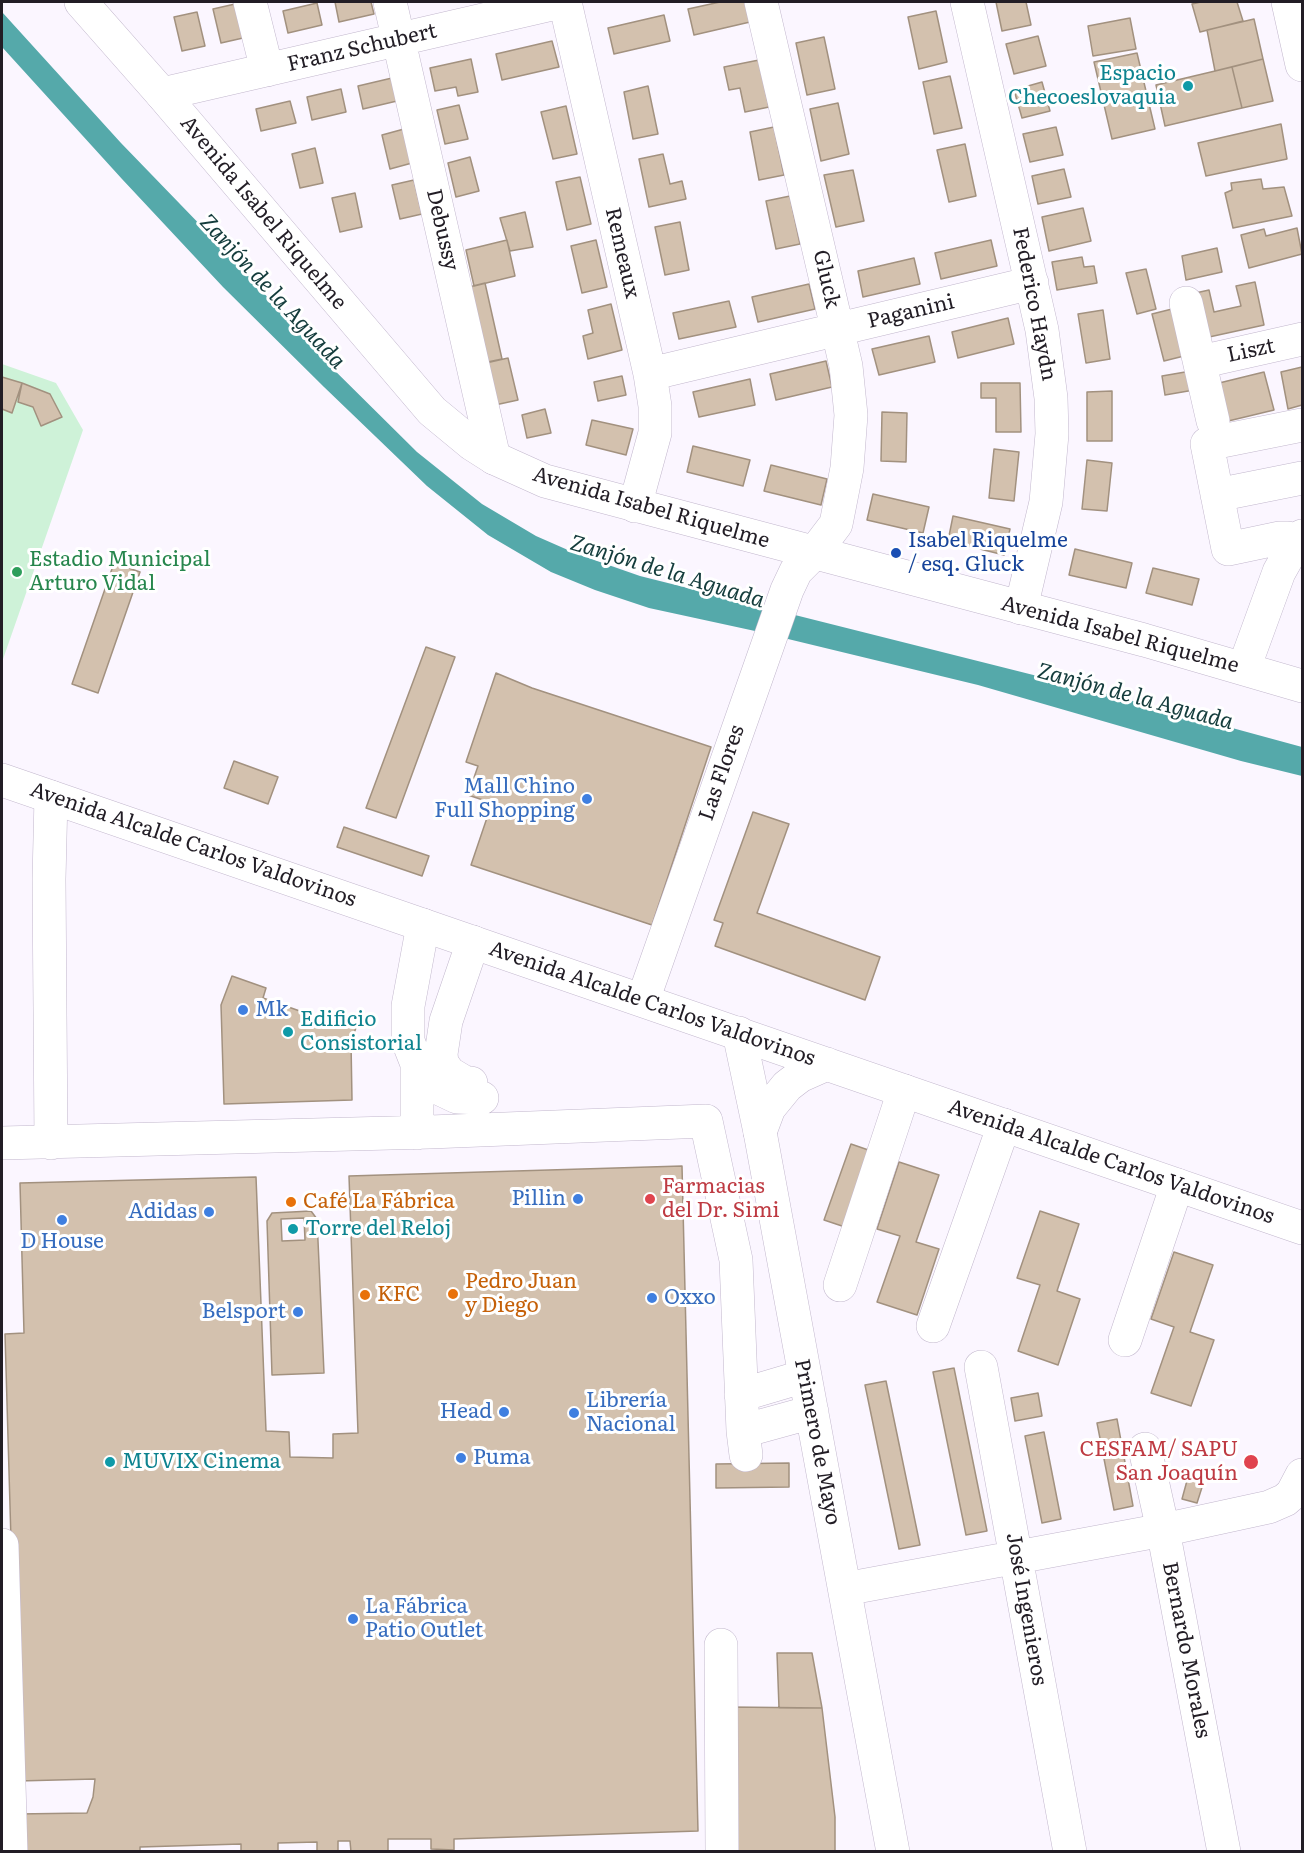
<!DOCTYPE html>
<html>
<head>
<meta charset="utf-8">
<style>
	body { margin:0 }
	#map { position:relative; width:1304px; height:1853px; overflow:hidden; background:#fbf6ff; font-family:Literata,serif }
	canvas { display:block }
	.frame { position:absolute; inset:0; border:3px solid #221d25; pointer-events:none }
</style>
</head>
<body>
<div id="map">
<canvas width="1304" height="1853"></canvas>
<div class="frame"></div>
</div>
<script>
const context = document.querySelector('canvas').getContext('2d');
context.lineJoin = 'round';
function fillPath(path, color) { context.fillStyle = color; context.fill(path, 'evenodd'); }
const poly = rows => new Path2D(rows.map(r => 'M' + r).join(''));
function stroke(path, color, width, dash) { context.strokeStyle = color; context.lineWidth = width; context.lineCap = dash ? 'butt' : 'round'; context.setLineDash(dash || []); context.stroke(path); }
function drawText(font, color, halo, rows, align = 'center') {
  context.font = font + ' Literata,serif'; context.lineWidth = 6; context.setLineDash([]); context.textBaseline = 'middle'; context.strokeStyle = halo; context.fillStyle = color; for (const [text, x, y, turn = 0] of rows) {
    context.save(); context.translate(x, y); context.rotate((+turn || 0) * Math.PI / 180); context.textAlign = isNaN(turn) ? turn : align; if (halo) context.strokeText(text, 0, 0); context.fillText(text, 0, 0); context.restore();
  }
}
const green = poly([
	[2,364,56,383,83,430,2,662]
]);
const water = poly([
	[2,12,121,143,239,265,316,352,417,452,482,504,536,536,577,554,640,576,1089,689,1302,747,1302,776,1241,761,978,685,755,631,649,608,595,590,551,572,488,535,427,486,324,387,223,287,122,179,2,47]
]);
const building = poly([
	[335,2,371,2,374,14,339,22,335,2],
	[720,2,745,2,750,22,694,35,688,9,720,2],
	[996,2,1026,2,1031,25,1002,31,996,2],
	[1201,2,1237,2,1243,21,1200,32,1192,4,1201,2],
	[317,3,322,25,288,33,283,11,317,3],
	[235,4,243,38,221,43,213,9,235,4],
	[936,11,947,62,919,69,908,17,936,11],
	[197,12,205,46,182,51,174,17,197,12],
	[664,15,670,41,614,54,608,28,664,15],
	[1130,18,1136,49,1093,56,1088,26,1130,18],
	[1254,19,1263,59,1215,71,1207,30,1254,19],
	[1038,36,1046,66,1014,74,1006,44,1038,36],
	[824,37,835,89,807,95,796,43,824,37],
	[552,41,559,67,502,80,496,54,552,41],
	[1137,53,1155,129,1112,139,1094,62,1137,53],
	[471,59,478,92,458,96,456,87,435,91,430,68,471,59],
	[1263,59,1273,101,1242,108,1232,67,1263,59],
	[759,60,769,107,745,112,740,88,729,90,724,67,759,60],
	[1232,67,1242,108,1165,126,1156,85,1232,67],
	[950,76,962,128,934,134,923,82,950,76],
	[392,78,397,101,363,109,358,86,392,78],
	[1042,82,1050,111,1022,118,1014,90,1042,82],
	[648,86,658,134,633,139,624,92,648,86],
	[341,89,346,112,312,120,307,97,341,89],
	[290,101,296,123,261,131,256,109,290,101],
	[838,103,849,154,821,161,810,109,838,103],
	[459,105,468,139,445,144,437,110,459,105],
	[566,106,577,154,553,159,541,112,566,106],
	[1281,124,1287,159,1206,176,1198,143,1281,124],
	[774,127,784,175,759,180,750,132,774,127],
	[1056,127,1063,155,1030,162,1023,134,1056,127],
	[404,129,412,163,390,169,382,135,404,129],
	[965,144,976,196,949,202,937,150,965,144],
	[315,148,323,183,300,188,292,154,315,148],
	[663,154,670,184,682,181,686,199,649,207,639,159,663,154],
	[470,157,479,191,456,197,448,163,470,157],
	[1064,169,1071,197,1038,204,1032,176,1064,169],
	[853,170,864,221,836,227,824,175,853,170],
	[580,177,591,224,567,230,556,182,580,177],
	[1261,179,1263,189,1284,187,1292,216,1233,228,1225,193,1232,190,1231,183,1261,179],
	[414,180,422,214,400,219,392,185,414,180],
	[355,193,362,227,340,232,332,198,355,193],
	[790,196,800,244,776,249,766,201,790,196],
	[1083,208,1091,241,1049,251,1042,217,1083,208],
	[525,212,533,247,510,251,500,218,525,212],
	[680,222,689,270,665,275,655,227,680,222],
	[1297,228,1302,254,1249,268,1241,235,1264,229,1266,236,1297,228],
	[507,240,515,276,474,286,466,250,507,240],
	[596,240,607,287,582,293,571,246,596,240],
	[991,240,997,266,941,279,935,253,991,240],
	[1217,248,1222,272,1186,280,1182,256,1217,248],
	[1082,257,1084,267,1094,266,1097,283,1057,290,1052,262,1082,257],
	[914,258,920,284,863,297,858,271,914,258],
	[1146,269,1156,309,1137,314,1126,273,1146,269],
	[1255,282,1264,325,1200,339,1191,294,1209,290,1214,312,1241,306,1236,286,1255,282],
	[485,283,502,359,478,364,461,289,485,283],
	[809,284,815,309,758,322,752,297,809,284],
	[729,301,736,327,679,339,673,313,729,301],
	[611,304,622,350,588,359,583,336,593,333,588,310,611,304],
	[1176,308,1188,355,1164,361,1152,314,1176,308],
	[1103,310,1110,359,1086,363,1078,314,1103,310],
	[1008,318,1014,344,958,358,952,332,1008,318],
	[929,336,935,362,879,375,872,349,929,336],
	[508,358,518,400,495,405,486,363,508,358],
	[826,361,832,387,776,400,770,374,826,361],
	[1302,367,1302,405,1288,409,1281,372,1302,367],
	[1191,371,1194,390,1165,395,1162,376,1191,371],
	[1264,372,1274,410,1220,423,1211,385,1264,372],
	[622,376,626,395,598,401,594,382,622,376],
	[2,377,22,383,12,413,2,409,2,377],
	[750,379,755,405,699,417,693,392,750,379],
	[22,383,50,394,62,417,41,426,33,407,18,402,22,383],
	[981,383,1020,383,1021,432,996,432,996,398,981,398,981,383],
	[1112,391,1112,441,1087,441,1087,392,1112,391],
	[545,409,551,433,527,438,522,415,545,409],
	[882,412,907,413,906,462,881,461,882,412],
	[592,420,633,429,626,455,586,445,592,420],
	[693,446,750,460,743,486,687,472,693,446],
	[994,449,1019,452,1014,501,989,498,994,449],
	[1087,460,1112,463,1107,511,1082,509,1087,460],
	[771,465,827,479,821,505,764,491,771,465],
	[873,494,929,507,923,533,867,520,873,494],
	[953,516,1010,529,1004,555,948,541,953,516],
	[1075,549,1132,563,1126,588,1069,575,1075,549],
	[114,563,140,572,98,693,72,684,114,563],
	[1153,568,1199,579,1192,605,1146,593,1153,568],
	[426,647,455,657,396,818,366,808,426,647],
	[496,673,532,688,711,747,652,925,471,865,492,803,468,795,478,766,466,762,496,673],
	[234,761,278,777,268,804,224,788,234,761],
	[753,812,789,824,757,913,880,957,865,1000,715,946,723,923,714,920,753,812],
	[344,827,429,856,422,876,337,847,344,827],
	[232,976,266,988,263,998,328,1021,331,1013,358,1022,351,1042,352,1100,224,1104,221,1005,232,976],
	[851,1144,877,1153,851,1229,824,1220,851,1144],
	[899,1162,939,1175,916,1242,939,1249,917,1315,877,1302,900,1236,877,1229,899,1162],
	[682,1166,698,1831,454,1839,454,1850,431,1849,431,1839,388,1839,388,1851,351,1852,350,1841,338,1841,338,1852,317,1852,317,1842,278,1843,278,1852,241,1852,241,1844,140,1847,140,1852,17,1852,17,1814,87,1813,93,1797,95,1779,18,1781,5,1334,24,1333,20,1183,256,1177,266,1431,289,1432,290,1457,333,1458,333,1434,358,1433,349,1176,682,1166],
	[311,1211,317,1219,324,1373,272,1375,267,1221,272,1213,311,1211],
	[1040,1211,1079,1224,1057,1291,1080,1299,1058,1365,1018,1351,1040,1285,1017,1278,1040,1211],
	[304,1218,305,1240,282,1241,281,1219,304,1218],
	[1174,1252,1213,1265,1190,1332,1214,1340,1191,1406,1151,1393,1174,1327,1151,1319,1174,1252],
	[954,1368,987,1531,966,1535,933,1372,954,1368],
	[886,1381,920,1545,899,1549,865,1385,886,1381],
	[1038,1393,1042,1416,1015,1421,1011,1398,1038,1393],
	[1117,1419,1133,1506,1114,1510,1097,1423,1117,1419],
	[1044,1432,1061,1519,1042,1523,1025,1436,1044,1432],
	[789,1463,789,1487,716,1488,716,1464,789,1463],
	[1188,1477,1204,1481,1197,1503,1182,1499,1188,1477],
	[777,1653,812,1653,822,1708,779,1708,777,1653],
	[729,1707,822,1708,835,1817,835,1852,727,1852,729,1707]
]);
const minor = poly([
	[250,2,267,70],
	[390,2,494,458],
	[565,2,650,374,655,406,655,433,635,506],
	[967,2,1042,330,1051,398,1052,434,1046,502,1021,608],
	[1288,2,1302,65],
	[162,94,561,2],
	[1186,303,1213,421],
	[1200,362,1302,339],
	[650,374,1032,283],
	[1217,495,1302,478],
	[1296,542,1288,538,1280,538,1228,549,1207,444,1302,425],
	[1244,668,1279,572,1296,542,1302,536],
	[423,925,408,1006,408,1041,417,1064,438,1088,457,1097,482,1098],
	[643,1000,787,590,796,571,814,553,836,524,847,468,851,415,846,366,761,2],
	[739,1033,760,1132,893,1852],
	[417,1064,417,1133],
	[471,1083,464,1082,449,1073,442,1063,441,1054,446,1021,473,942],
	[2,1143,430,1132,706,1121,736,1260,743,1431,746,1455],
	[51,1143,49,879,51,797],
	[840,1285,904,1091],
	[933,1326,1004,1125],
	[1125,1340,1177,1185],
	[981,1367,1070,1852],
	[741,1395,805,1376],
	[743,1431,812,1412],
	[1145,1449,1163,1530,1224,1852],
	[2,1545,11,1852],
	[845,1589,1163,1530,1269,1507,1285,1500,1292,1494,1302,1475],
	[721,1645,722,1852]
]);
const major = poly([
	[81,2,162,94,432,411,472,444,494,458,545,481,1144,640,1302,686],
	[2,780,1302,1228],
	[760,1132,769,1108,787,1086,800,1076,827,1064]
]);
const markers = [
	[1188,86,6,"#0f9aa8"],
	[896,553,6,"#1a4fb4"],
	[17,572,6,"#2e9e5b"],
	[587,799,6,"#3f7fe0"],
	[243,1010,6,"#3f7fe0"],
	[288,1032,6,"#0f9aa8"],
	[578,1199,6,"#3f7fe0"],
	[650,1199,6,"#e0444e"],
	[291,1202,6,"#e8710a"],
	[209,1212,6,"#3f7fe0"],
	[62,1220,6,"#3f7fe0"],
	[293,1229,6,"#0f9aa8"],
	[453,1294,6,"#e8710a"],
	[365,1295,6,"#e8710a"],
	[652,1298,6,"#3f7fe0"],
	[298,1312,6,"#3f7fe0"],
	[504,1412,6,"#3f7fe0"],
	[574,1413,6,"#3f7fe0"],
	[461,1458,6,"#3f7fe0"],
	[110,1462,6,"#0f9aa8"],
	[1251,1462,8,"#e0444e"],
	[353,1619,6,"#3f7fe0"]
];
const streetNames = [
	["Franz Schubert",362,48,-13],
	["Avenida Isabel Riquelme",263,213,50],
	["Debussy",442,230,77],
	["Remeaux",622,253,77],
	["Gluck",826,279,77],
	["Federico Haydn",1034,304,79],
	["Paganini",911,312,-13],
	["Liszt",1251,351,-12],
	["Avenida Isabel Riquelme",651,508,16],
	["Avenida Isabel Riquelme",1120,635,15],
	["Las Flores",722,773,-71],
	["Avenida Alcalde Carlos Valdovinos",193,845,19],
	["Avenida Alcalde Carlos Valdovinos",652,1004,19],
	["Avenida Alcalde Carlos Valdovinos",1111,1162,19],
	["Primero de Mayo",817,1442,79],
	["José Ingenieros",1026,1609,80],
	["Bernardo Morales",1186,1650,79]
];
const cultureNames = [
	["Espacio",1176,74,"right"],
	["Checoeslovaquia",1176,98,"right"],
	["Edificio",300,1020],
	["Consistorial",300,1044],
	["Torre del Reloj",305,1229],
	["MUVIX Cinema",122,1462]
];
const transitNames = [
	["Isabel Riquelme",908,541],
	["/ esq. Gluck",908,565]
];
const leisureNames = [
	["Estadio Municipal",29,560],
	["Arturo Vidal",29,584]
];
const shopNames = [
	["Mall Chino",575,787],
	["Full Shopping",575,811],
	["Mk",255,1010,"left"],
	["Pillin",566,1199],
	["Adidas",197,1212],
	["D House",62,1242,"center"],
	["Oxxo",664,1298,"left"],
	["Belsport",286,1312],
	["Librería",586,1401,"left"],
	["Nacional",586,1425,"left"],
	["Head",492,1412],
	["Puma",473,1458,"left"],
	["La Fábrica",365,1607,"left"],
	["Patio Outlet",365,1631,"left"]
];
const healthNames = [
	["Farmacias",662,1187],
	["del Dr. Simi",662,1211],
	["CESFAM/ SAPU",1238,1450,"right"],
	["San Joaquín",1238,1474,"right"]
];
const foodNames = [
	["Café La Fábrica",303,1202],
	["Pedro Juan",465,1282],
	["y Diego",465,1306],
	["KFC",377,1295]
];
const waterNames = [
	["Zanjón de la Aguada",272,292,47],
	["Zanjón de la Aguada",667,572,17],
	["Zanjón de la Aguada",1135,697,15]
];
fillPath(green, '#cef2d8');
fillPath(water, '#55a9aa');
fillPath(building, '#d3c1ae');
stroke(building, '#a2917f', 1.5);
stroke(minor, '#c2b7cd', 34);
stroke(major, '#c2b7cd', 34);
stroke(minor, '#fff', 33);
stroke(major, '#fff', 33);
for (const [x, y, r, color] of markers) { const dot = new Path2D(); dot.arc(x, y, r, 0, 2 * Math.PI); context.fillStyle = color; context.fill(dot); stroke(dot, '#fff', 2); }
drawText('21px', '#221d25', '#fff', streetNames);
drawText('21px', '#0d838f', '#fff', cultureNames, 'left');
drawText('21px', '#164399', '#fff', transitNames, 'left');
drawText('21px', '#27864d', '#fff', leisureNames, 'left');
drawText('21px', '#366cbe', '#fff', shopNames, 'right');
drawText('21px', '#be3a42', '#fff', healthNames, 'left');
drawText('21px', '#c56008', '#fff', foodNames, 'left');
drawText('italic 22px', '#143c3c', '#fff', waterNames);
</script>
</body>
</html>
